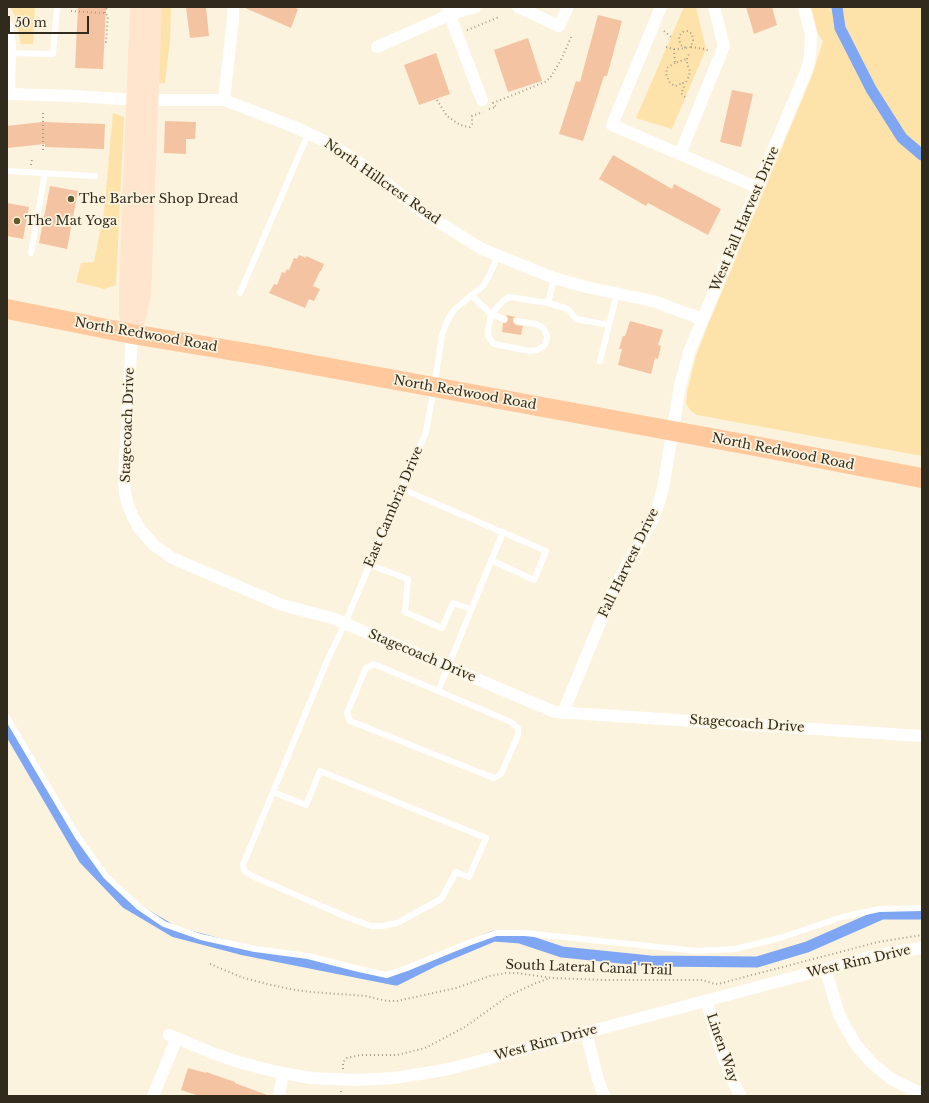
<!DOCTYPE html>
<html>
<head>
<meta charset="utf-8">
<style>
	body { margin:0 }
	#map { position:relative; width:929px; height:1103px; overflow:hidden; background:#fcf3de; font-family:"Libre Baskerville",serif }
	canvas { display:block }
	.frame { position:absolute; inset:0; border:8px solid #302b1d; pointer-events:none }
	.scale { position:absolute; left:8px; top:16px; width:81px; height:18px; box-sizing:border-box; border:2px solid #302b1d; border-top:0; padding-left:5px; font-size:12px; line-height:14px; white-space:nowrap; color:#302b1d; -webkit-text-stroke:3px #fcf3de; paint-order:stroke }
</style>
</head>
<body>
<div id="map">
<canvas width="929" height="1103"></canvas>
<div class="frame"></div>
<div class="scale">50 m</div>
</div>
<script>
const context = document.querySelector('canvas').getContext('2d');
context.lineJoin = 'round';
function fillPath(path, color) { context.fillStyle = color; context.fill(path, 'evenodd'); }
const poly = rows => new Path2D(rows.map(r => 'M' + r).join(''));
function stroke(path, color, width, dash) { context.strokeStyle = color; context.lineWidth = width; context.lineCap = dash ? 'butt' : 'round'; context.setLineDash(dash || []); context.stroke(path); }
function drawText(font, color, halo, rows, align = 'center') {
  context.font = font + ' "Libre Baskerville",serif'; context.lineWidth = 3.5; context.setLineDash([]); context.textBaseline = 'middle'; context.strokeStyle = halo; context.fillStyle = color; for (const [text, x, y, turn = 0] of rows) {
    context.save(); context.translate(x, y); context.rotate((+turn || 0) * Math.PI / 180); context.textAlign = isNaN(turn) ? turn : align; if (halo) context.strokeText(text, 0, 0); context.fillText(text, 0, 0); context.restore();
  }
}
const green = poly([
	[10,7,35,7,33,44,21,44,15,16],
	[159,7,171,7,170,41,165,83,156,84],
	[684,7,696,7,706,49,672,129,636,118],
	[811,7,922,7,922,456,697,415,690,410,686,403,687,392,696,356,706,330,812,76,823,41,818,34],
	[113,113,124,117,116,285,104,289,76,282,81,263,94,262,104,212]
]);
const canal = poly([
	[837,7,840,28,871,89,902,138,922,155],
	[7,727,84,859,126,903,175,932,240,949,396,980,432,962,494,936,520,938,562,952,650,961,757,962,807,947,882,914,922,914]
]);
const building = poly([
	[78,7,106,7,103,69,75,68],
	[186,7,206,7,209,36,190,38],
	[243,7,293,7,298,9,291,28],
	[746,7,772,7,777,25,754,34],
	[598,15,622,21,607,76,604,76,583,141,559,134,576,81,580,82],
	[528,38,542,81,508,92,494,50],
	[436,53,450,94,419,105,404,65],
	[732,90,753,94,741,147,720,142],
	[165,121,196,122,195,139,186,139,186,154,164,153],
	[42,122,105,124,104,149,45,147,45,144,7,148,7,126],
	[613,155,672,189,674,184,721,209,708,235,648,203,646,206,599,179],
	[50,186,78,191,67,249,39,243],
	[7,203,29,207,23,239,7,236],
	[299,255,306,258,306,256,324,264,321,271,320,271,313,286,320,289,314,301,309,299,305,308,269,293,274,284,277,285,282,272,285,273,287,269,289,270,294,258,297,259],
	[506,315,516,317,513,318,513,322,516,325,523,326,521,335,502,332,503,323,506,323,508,320,508,318],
	[630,321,663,330,658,345,661,346,658,359,655,358,651,374,618,365,622,349,619,349,623,336,625,336],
	[188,1068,206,1073,206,1072,235,1082,235,1083,267,1095,267,1096,199,1096,181,1090]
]);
const path = poly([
	[71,11,105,13,108,16,106,42,105,42],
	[105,13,107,7],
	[467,30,499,17],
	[664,31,671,37],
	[666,47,674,49,679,49,691,47,693,40,692,34,688,31,683,32,679,36,679,40,681,45,686,48],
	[691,47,704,49,709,51],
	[674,49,675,63,687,59],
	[675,63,667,68,666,74,670,83,675,86,683,83],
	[685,97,681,93,684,88,683,83,686,82,689,76,690,71,687,64,687,59,689,54],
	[437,100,447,116,457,123,463,126,470,127,472,124,472,116,483,112],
	[489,109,496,107,493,103,545,82,550,78,561,60,572,35],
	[43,150,43,110],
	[31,165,32,159],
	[210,964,241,977,267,984,295,990,311,992,366,996,387,1001,397,1001,456,988,490,976,506,973,517,973,552,978,605,980,702,980,715,984,718,984,878,942,922,935],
	[343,1069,343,1062,347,1058,360,1055,397,1055,425,1048,465,1027,508,996,536,983,550,978],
	[341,1096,341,1089]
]);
const lane = poly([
	[10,53,53,54,57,7],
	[7,171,95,176],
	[31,253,45,173],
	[554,278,548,303,565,308,569,310,576,319,609,325],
	[240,293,308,134],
	[471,295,491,314,504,300,510,297,548,303],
	[504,319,491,314,488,331,488,336,494,344,530,351,537,350,544,346,547,339,547,336,544,329,542,327,536,324,517,321],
	[600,361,617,293],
	[402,489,546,551,534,580,491,560],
	[370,565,408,579,405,612,442,628,453,603,471,609],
	[438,691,374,664,366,668,347,713,350,721,494,778,501,774,518,735,518,728,511,722,438,691,503,532],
	[7,717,78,837,106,876,139,907,164,924,201,937,255,949,308,956,359,969,387,975,407,968,468,943,496,933,525,933,696,951,735,949,780,938,842,917,879,909,922,908],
	[273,792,306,805,320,771,486,838,469,877,456,872,441,899,397,923,382,926,371,926,349,918,252,876,244,871,243,865,327,661,345,623,426,432,434,387,442,335,448,319,455,309,484,285,489,276,498,255]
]);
const street = poly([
	[518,7,559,26,568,7],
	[661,7,612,125,754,186],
	[447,8,482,100],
	[7,26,10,44,9,94],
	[377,47,449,15,475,7],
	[7,94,76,96,135,100,224,100,292,126,331,144,368,169,424,213,482,249,554,278,586,287,653,301,699,318],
	[224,100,233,19,233,7],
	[680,154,724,46,714,7],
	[132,334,124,480,125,493,128,505,133,517,139,528,154,545,172,558,282,605,332,618,555,712,922,736],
	[563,713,613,591,627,565,651,523,658,506,663,488,680,386,689,352,807,69,810,57,811,34,804,7],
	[825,969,839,1014,844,1024,856,1045,872,1063,890,1078,901,1084,922,1094],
	[706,1000,723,1057,740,1096],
	[586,1032,598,1079,604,1096],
	[169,1035,215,1054,238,1062,277,1072,311,1078,355,1080,394,1078,432,1072,449,1069,874,956,893,952,922,948],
	[153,1096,177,1038],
	[279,1096,283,1073]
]);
const secondary = poly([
	[130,327,128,313,128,288,139,7],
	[132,334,138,314,142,294,153,7]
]);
const primary = poly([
	[7,309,132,334,265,356,760,447,922,478]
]);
const markers = [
	[71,199,4,"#5e5b28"],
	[17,221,4,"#5e5b28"]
];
const streetNames = [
	["North Hillcrest Road",382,182,35],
	["West Fall Harvest Drive",745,219,-67],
	["North Redwood Road",146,335,10],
	["North Redwood Road",465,393,10],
	["Stagecoach Drive",128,425,-88],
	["North Redwood Road",783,452,11],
	["East Cambria Drive",394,507,-67],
	["Fall Harvest Drive",629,563,-64],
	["Stagecoach Drive",422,656,23],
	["Stagecoach Drive",747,724,4],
	["West Rim Drive",859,962,-13],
	["South Lateral Canal Trail",589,968,2],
	["West Rim Drive",546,1043,-15],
	["Linen Way",722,1048,71]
];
const poiNames = [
	["The Barber Shop Dread",79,199],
	["The Mat Yoga",25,221]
];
fillPath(green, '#fde3a9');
stroke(canal, '#7ea6f2', 11);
fillPath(building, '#f4c3a2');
stroke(path, '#a69e8c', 2, [1, 3]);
stroke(lane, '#fff', 6);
stroke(street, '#fff', 12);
stroke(secondary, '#ffe4ce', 18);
stroke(primary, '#ffc99d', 20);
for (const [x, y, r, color] of markers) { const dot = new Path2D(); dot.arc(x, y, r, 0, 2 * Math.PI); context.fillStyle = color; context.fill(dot); stroke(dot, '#fcf3de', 1.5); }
drawText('13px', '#302b1d', '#fcf3de', streetNames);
drawText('13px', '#302b1d', '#fcf3de', poiNames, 'left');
</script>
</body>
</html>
